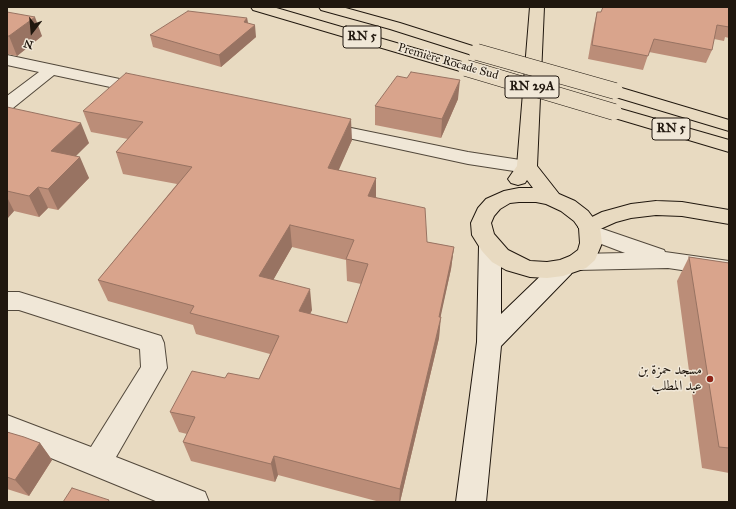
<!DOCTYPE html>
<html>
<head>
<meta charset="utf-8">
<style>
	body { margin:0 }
	#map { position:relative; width:736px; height:509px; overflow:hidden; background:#e8dac1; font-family:"IM FELL Great Primer",serif }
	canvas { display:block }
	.frame { position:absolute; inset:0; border:8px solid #20170e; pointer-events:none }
	.north { position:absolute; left:12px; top:12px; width:40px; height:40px; -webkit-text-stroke:3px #f0e7d7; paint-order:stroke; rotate:196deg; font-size:11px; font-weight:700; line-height:16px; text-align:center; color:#20170e }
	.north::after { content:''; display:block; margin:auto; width:14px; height:18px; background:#20170e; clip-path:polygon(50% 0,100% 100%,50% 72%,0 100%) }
</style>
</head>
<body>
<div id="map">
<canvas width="736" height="509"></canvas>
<div class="frame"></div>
<div class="north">N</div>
</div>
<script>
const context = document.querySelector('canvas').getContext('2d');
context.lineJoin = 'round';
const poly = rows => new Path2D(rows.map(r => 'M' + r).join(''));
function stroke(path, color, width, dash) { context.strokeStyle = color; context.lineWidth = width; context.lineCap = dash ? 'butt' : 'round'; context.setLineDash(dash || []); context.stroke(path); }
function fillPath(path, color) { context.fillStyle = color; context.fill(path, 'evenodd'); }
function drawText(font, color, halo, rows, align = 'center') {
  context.font = font + ' "IM FELL Great Primer",Amiri,serif'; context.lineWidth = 3; context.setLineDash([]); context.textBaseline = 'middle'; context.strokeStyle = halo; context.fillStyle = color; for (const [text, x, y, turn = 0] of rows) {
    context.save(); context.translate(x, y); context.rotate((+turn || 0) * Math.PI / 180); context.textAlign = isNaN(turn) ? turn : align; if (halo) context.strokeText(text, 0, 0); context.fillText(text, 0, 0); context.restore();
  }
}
const minor = poly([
	[7,55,143,84,149,85,151,89,149,93,143,94,54,75,13,108,7,109,7,96,39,72,7,65,7,55],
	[322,122,468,152,527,161,534,163,537,167,534,171,527,173,468,164,316,131,313,127,316,123,322,122],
	[591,225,664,250,665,252,729,261,729,277,668,268,578,270,570,268,567,262,570,256,578,254,625,253,583,237,580,232,583,227,591,225],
	[7,292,19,292,161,336,164,343,167,368,116,457,205,492,209,502,158,502,7,440,7,415,91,447,141,367,140,349,19,310,7,310,7,292]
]);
const secondary = poly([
	[490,238,498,241,501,246,501,314,555,262,563,260,571,262,574,268,571,274,501,346,486,502,456,502,477,342,479,246,482,241,490,238]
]);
const primary = poly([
	[530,7,544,7,537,166,559,194,575,201,588,211,600,227,602,243,595,260,586,268,563,276,547,278,530,277,506,270,492,262,482,251,472,235,471,223,478,208,486,199,504,191,519,188,533,188,527,180,525,183,518,185,511,183,508,179,517,166,530,7],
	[519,202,536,202,546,204,561,211,574,221,579,228,580,243,578,250,570,256,560,260,547,262,530,261,508,250,494,234,491,223,494,216,500,209,510,203,519,202]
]);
const motorway = poly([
	[251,7,273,7,472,65,474,68,472,71,466,73,460,71,253,10,251,7],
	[319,7,342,7,400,23,482,49,485,52,482,55,477,57,472,55,390,29,321,10,319,7],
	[615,86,729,120,729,131,609,95,607,91,609,87,615,86],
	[614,107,729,140,729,152,608,116,605,112,608,108,614,107],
	[656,201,682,202,729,210,729,224,682,216,656,215,631,218,616,222,589,234,582,232,578,227,582,222,602,212,631,204,656,201]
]);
const motorwayBridge = poly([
	[477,52,615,91],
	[466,68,614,112]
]);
const wall = poly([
	[729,7,729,38,725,37,724,41,714,39,712,50,706,63,649,52,643,70,588,59,594,25,597,12,601,12],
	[7,12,42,36,17,56,7,54],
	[247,18,248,23,256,37,221,67,153,47,150,35],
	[458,99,441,138,375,125,375,106],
	[7,107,89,143,75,156,89,178,58,210,48,208,39,217,14,211,7,218],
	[83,111,352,140,338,170,376,178,376,197,427,242,454,247,451,269,440,317,439,338,400,502,380,502,278,475,275,482,191,461,183,442,187,434,179,432,170,412,225,378,259,379,270,354,196,334,193,325,108,301,98,280,177,184,123,174,116,152,128,139,91,132],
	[292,247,346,260,347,281,361,284,347,323,310,314,312,310,273,280],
	[689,257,729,263,729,473,702,468,677,281],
	[7,432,40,443,52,460,29,496,7,489]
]);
const shadedWall = poly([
	[35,17,42,36,17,56,9,36],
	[247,18,249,30,255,25,256,37,221,67,219,55],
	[460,80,458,99,441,138,442,119],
	[351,119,352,140,330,190,328,168],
	[81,123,89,143,60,172,51,151],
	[80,157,89,178,58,210,48,189],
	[376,178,376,200,368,196],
	[38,187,48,208,39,217,29,196],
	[7,197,14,211,8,218,7,217],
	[290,225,292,247,263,298,259,276],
	[454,247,451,269,436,338,439,317],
	[310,289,312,310,301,332,299,311],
	[441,317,439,338,400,502,399,502,400,489],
	[40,443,52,460,29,496,15,480],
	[274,456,278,475,275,482,271,464]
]);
const building = poly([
	[603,7,729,7,729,27,717,25,712,50,654,39,648,56,592,45,597,12,601,12,603,7],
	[188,11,247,18,244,22,255,25,219,55,150,35,188,11],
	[7,12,35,17,9,36,7,36,7,12],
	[411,72,460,80,442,119,375,106,397,76,407,78,411,72],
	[126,73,351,119,328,168,376,178,368,196,425,208,427,242,454,247,439,317,441,317,400,489,274,456,271,464,183,442,195,417,170,412,192,371,225,378,228,373,259,379,279,336,190,313,194,306,98,280,192,167,116,152,143,122,83,111,126,73],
	[290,225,354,240,346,259,368,264,347,323,299,311,310,289,259,276,290,225],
	[7,107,81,123,51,151,80,157,48,189,38,187,29,196,7,191,7,107],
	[689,257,729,263,729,448,719,447,689,257],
	[7,432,24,437,40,443,15,480,7,477,7,432],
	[72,488,109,500,108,502,63,502,72,488]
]);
const markers = [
	[710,379,4,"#8f2418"]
];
const farStreetnames = [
	["Première Rocade Sud",448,62,16]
];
const shields = [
	[362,37,38],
	[532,87,54],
	[671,129,38]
];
const shieldNames = [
	["RN 5",362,37],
	["RN 29A",532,87],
	["RN 5",671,129]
];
const poiNames = [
	["مسجد حمزة بن",702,371],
	["عبد المطلب",702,387]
];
stroke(minor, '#52483b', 2);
stroke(secondary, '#20170e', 2);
stroke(primary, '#20170e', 2);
stroke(motorway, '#20170e', 2);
fillPath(minor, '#f0e7d7');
fillPath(secondary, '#f0e7d7');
fillPath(primary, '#e8dac1');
fillPath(motorway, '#e8dac1');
stroke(motorwayBridge, '#20170e', 17, []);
stroke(motorwayBridge, '#e8dac1', 16);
fillPath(wall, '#bb8d78');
fillPath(shadedWall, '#987362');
fillPath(building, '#d9a48c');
stroke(building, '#987362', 1);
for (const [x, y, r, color] of markers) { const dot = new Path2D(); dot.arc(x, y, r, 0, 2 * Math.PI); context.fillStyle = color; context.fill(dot); stroke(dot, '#f0e7d7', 1.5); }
drawText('12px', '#20170e', '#f0e7d7', farStreetnames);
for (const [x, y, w] of shields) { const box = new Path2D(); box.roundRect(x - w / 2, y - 11, w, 22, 3); context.fillStyle = '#f0e7d7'; context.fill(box); stroke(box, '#20170e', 1); }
drawText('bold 13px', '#20170e', null, shieldNames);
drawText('14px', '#20170e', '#f0e7d7', poiNames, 'right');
</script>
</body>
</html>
